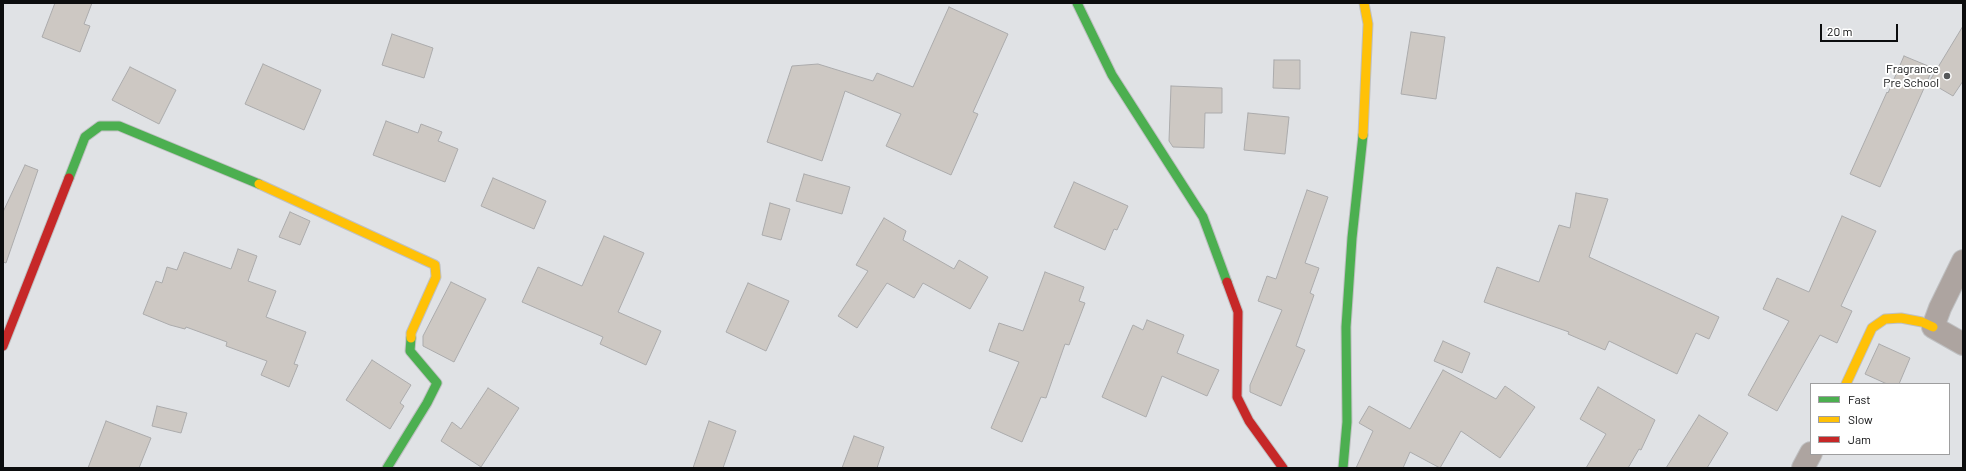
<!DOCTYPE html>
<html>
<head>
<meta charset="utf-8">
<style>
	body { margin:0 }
	#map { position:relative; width:1966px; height:471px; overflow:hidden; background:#e0e2e5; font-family:Barlow,sans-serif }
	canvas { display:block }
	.frame { position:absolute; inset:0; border:4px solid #0c0d0e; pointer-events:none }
	.legend { position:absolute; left:1810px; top:383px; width:140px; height:72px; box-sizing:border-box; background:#fff; border:1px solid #9e9e9f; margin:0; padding:5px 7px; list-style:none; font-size:12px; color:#0c0d0e }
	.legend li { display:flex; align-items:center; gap:8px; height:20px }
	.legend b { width:20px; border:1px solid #9e9e9f }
	.scale { position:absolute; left:1820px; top:24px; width:78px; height:18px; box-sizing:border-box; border:2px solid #0c0d0e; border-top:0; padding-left:5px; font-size:12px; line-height:14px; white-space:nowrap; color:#0c0d0e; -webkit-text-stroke:3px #fff; paint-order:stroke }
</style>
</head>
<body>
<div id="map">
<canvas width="1966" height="471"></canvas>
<div class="frame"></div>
<ul class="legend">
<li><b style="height:5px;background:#4caf50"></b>Fast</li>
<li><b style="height:5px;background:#ffc107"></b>Slow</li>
<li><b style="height:5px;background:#c62828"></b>Jam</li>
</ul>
<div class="scale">20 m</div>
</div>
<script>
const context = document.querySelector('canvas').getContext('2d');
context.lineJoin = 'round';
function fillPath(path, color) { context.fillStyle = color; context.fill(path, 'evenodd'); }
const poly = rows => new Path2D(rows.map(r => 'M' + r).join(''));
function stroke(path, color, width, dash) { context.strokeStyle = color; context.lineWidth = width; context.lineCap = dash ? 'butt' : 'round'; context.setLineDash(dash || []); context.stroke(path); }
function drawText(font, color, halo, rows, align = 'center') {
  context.font = font + ' Barlow,sans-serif'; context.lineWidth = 4; context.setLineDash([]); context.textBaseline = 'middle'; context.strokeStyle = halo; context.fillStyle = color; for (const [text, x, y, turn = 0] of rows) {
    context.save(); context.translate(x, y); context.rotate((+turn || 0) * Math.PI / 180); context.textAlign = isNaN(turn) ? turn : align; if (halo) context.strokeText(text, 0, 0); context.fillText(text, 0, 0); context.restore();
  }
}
const building = poly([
	[55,3,92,3,84,24,90,26,80,52,42,37,55,3],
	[949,7,1008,34,973,112,978,114,951,175,886,146,901,114,845,91,822,161,767,142,792,66,818,64,873,81,877,73,913,87,949,7],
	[1963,26,1963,81,1953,96,1929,82,1963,26],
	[1411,32,1445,37,1436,99,1401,94,1411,32],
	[392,34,433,48,424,78,382,65,392,34],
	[1904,56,1933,68,1880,187,1850,174,1887,92,1888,93,1904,56],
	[1274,60,1300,60,1300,89,1273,88,1274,60],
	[263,64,321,90,304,130,245,104,263,64],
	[130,67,176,90,159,124,112,100,130,67],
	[1171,86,1222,88,1222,113,1205,113,1204,148,1173,147,1169,141,1171,86],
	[1248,113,1289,117,1285,154,1244,150,1248,113],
	[386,121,418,133,421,124,442,132,438,141,458,149,445,182,373,155,386,121],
	[25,165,38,170,6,263,3,262,3,212,25,165],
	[804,174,850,187,842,214,796,201,804,174],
	[493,178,546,201,534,229,481,206,493,178],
	[1074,182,1128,206,1117,230,1114,229,1105,250,1054,227,1074,182],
	[1307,190,1328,197,1305,263,1319,268,1310,293,1314,295,1296,346,1305,350,1281,406,1250,392,1250,385,1282,310,1258,301,1267,276,1276,279,1307,190],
	[1576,193,1608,199,1589,257,1719,317,1709,339,1696,333,1677,374,1609,341,1605,350,1568,334,1569,332,1484,302,1497,267,1539,282,1559,225,1570,228,1576,193],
	[770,203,790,209,781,240,762,235,770,203],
	[290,212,310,221,300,245,279,237,290,212],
	[1842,216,1876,231,1841,306,1852,311,1837,343,1820,335,1777,411,1748,395,1789,321,1763,309,1777,278,1809,292,1842,216],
	[884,218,906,231,903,240,954,269,959,260,988,277,970,309,923,283,914,298,887,283,857,328,838,316,868,271,856,265,884,218],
	[604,236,644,253,618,312,661,331,646,365,600,344,603,337,522,302,538,267,582,286,604,236],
	[238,249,257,256,248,281,276,291,266,317,306,332,294,364,298,365,289,387,261,375,267,361,226,346,227,342,186,327,185,329,170,325,143,314,156,281,162,283,167,267,177,270,184,252,231,269,238,249],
	[1045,272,1084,287,1079,301,1085,303,1069,345,1065,344,1046,398,1041,397,1022,442,991,428,1019,362,989,351,999,323,1023,331,1045,272],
	[451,282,486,299,454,362,423,346,423,336,451,282],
	[748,283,789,301,766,351,726,332,748,283],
	[1147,320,1184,335,1177,353,1219,370,1207,396,1162,376,1146,417,1102,397,1133,325,1143,330,1147,320],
	[1443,341,1470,353,1462,373,1434,361,1443,341],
	[1879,344,1910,358,1899,384,1887,384,1865,374,1879,344],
	[372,360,411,385,400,403,404,406,390,429,346,400,372,360],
	[1443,370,1496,399,1505,386,1535,407,1500,458,1461,431,1440,468,1410,452,1403,468,1356,468,1373,431,1359,423,1369,406,1410,429,1443,370],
	[1598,387,1655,420,1641,450,1639,449,1628,468,1586,468,1606,434,1580,419,1598,387],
	[488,388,519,408,481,467,441,441,452,422,461,429,488,388],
	[157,406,187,413,181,433,152,426,157,406],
	[1699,415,1728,433,1707,468,1666,468,1699,415],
	[106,421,151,438,139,468,88,468,106,421],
	[709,421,736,431,723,468,693,468,709,421],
	[854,436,884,447,877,468,842,468,854,436]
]);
const street = poly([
	[1963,261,1940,308,1933,327,1963,344],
	[1803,468,1811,453]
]);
const fast = poly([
	[1077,3,1112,75,1203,217,1227,282],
	[69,178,85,137,100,126,119,126,259,184],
	[387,468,427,403,437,383,410,351,411,338],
	[1343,468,1347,422,1346,327,1352,238,1363,135]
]);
const slow = poly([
	[1363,135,1368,24,1364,3],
	[259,184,435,265,436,277,411,333,411,338],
	[1846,384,1872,328,1885,319,1901,318,1922,322,1933,327]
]);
const jam = poly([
	[1227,282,1238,312,1237,397,1249,421,1283,468],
	[3,346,69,178]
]);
const markers = [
	[1947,76,4,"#565859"]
];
const poiNames = [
	["Fragrance",1939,69],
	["Pre School",1939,83]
];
fillPath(building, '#cdc8c3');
stroke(building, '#ababac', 1);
stroke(street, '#bfc0c2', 24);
stroke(fast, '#bfc0c2', 11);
stroke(slow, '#bfc0c2', 11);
stroke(jam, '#bfc0c2', 11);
stroke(street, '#ada4a0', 22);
stroke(fast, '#4caf50', 9);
stroke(slow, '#ffc107', 9);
stroke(jam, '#c62828', 9);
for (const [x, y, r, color] of markers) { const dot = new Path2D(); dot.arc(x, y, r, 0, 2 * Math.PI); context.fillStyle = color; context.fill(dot); stroke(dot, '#fff', 1.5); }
drawText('12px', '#0c0d0e', '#fff', poiNames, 'right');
</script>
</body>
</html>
